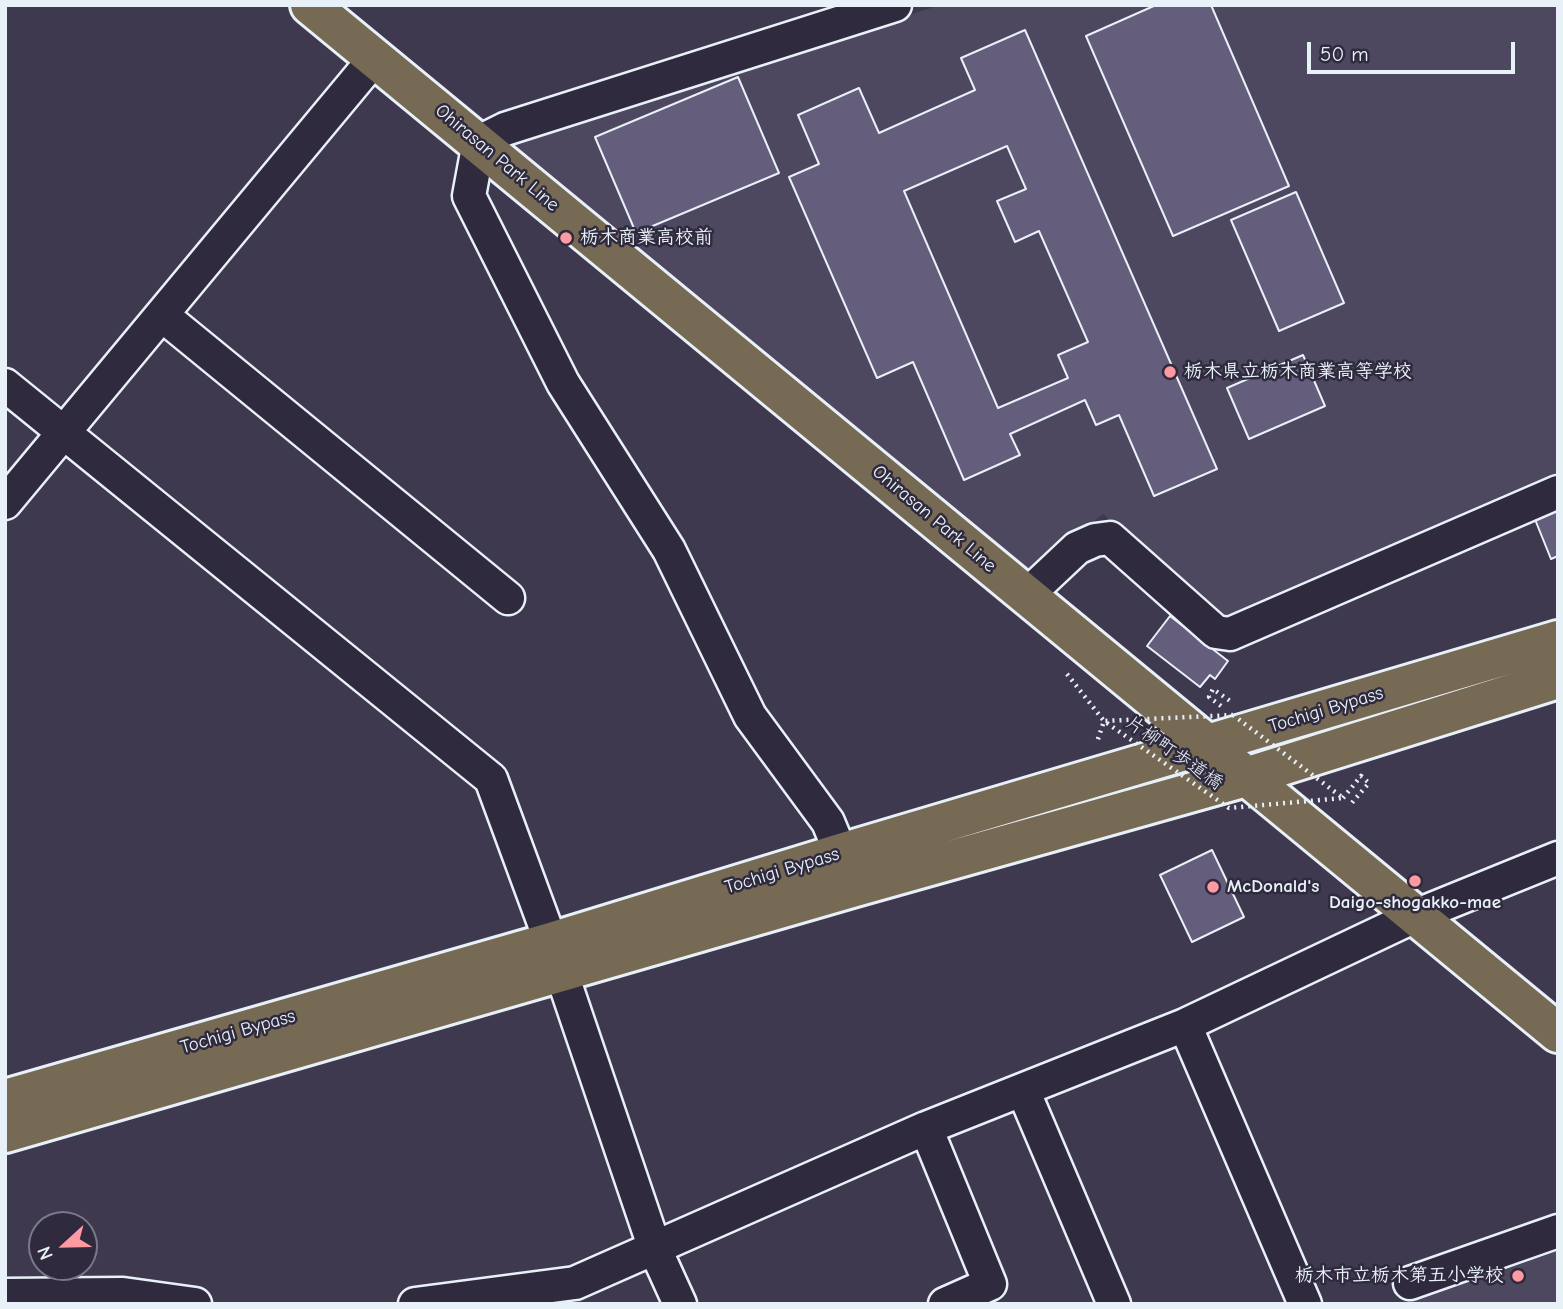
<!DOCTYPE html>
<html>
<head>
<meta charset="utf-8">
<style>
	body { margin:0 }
	#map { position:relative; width:1563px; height:1309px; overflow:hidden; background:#3f3950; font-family:"Comic Neue",sans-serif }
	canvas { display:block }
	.frame { position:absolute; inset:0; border:7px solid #e8f1f8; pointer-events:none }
	.north { position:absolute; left:28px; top:1211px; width:70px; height:70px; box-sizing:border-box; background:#2f2a3d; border:2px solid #797a88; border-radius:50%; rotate:248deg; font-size:19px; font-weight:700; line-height:28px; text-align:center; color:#e8f1f8 }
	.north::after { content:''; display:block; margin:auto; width:24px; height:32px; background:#ff9aa2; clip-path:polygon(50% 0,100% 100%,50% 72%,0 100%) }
	.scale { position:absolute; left:1307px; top:42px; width:208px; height:32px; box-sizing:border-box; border:4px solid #e8f1f8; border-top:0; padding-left:9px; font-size:21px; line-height:24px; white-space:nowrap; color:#e8f1f8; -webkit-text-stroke:5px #2f2a3d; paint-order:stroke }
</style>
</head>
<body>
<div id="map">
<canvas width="1563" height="1309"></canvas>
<div class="frame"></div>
<div class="north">N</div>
<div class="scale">50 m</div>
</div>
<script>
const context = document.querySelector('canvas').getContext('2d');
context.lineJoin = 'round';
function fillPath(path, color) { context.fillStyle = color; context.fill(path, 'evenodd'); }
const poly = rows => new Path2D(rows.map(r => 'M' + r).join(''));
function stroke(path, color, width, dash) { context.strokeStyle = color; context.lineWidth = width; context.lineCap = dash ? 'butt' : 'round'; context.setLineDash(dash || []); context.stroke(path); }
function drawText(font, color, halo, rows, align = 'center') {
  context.font = font + ' "Comic Neue","Klee One",sans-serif'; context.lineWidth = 5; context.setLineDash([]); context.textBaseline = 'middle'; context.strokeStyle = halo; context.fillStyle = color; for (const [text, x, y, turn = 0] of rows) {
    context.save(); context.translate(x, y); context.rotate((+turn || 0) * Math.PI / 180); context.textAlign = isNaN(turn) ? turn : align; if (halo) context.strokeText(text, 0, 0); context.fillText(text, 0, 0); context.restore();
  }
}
const built = poly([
	[940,5,1558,5,1558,479,1232,622,1103,514,1028,570,651,265,511,144],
	[1558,1248,1558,1304,1397,1304]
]);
const building = poly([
	[1156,5,1211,5,1289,186,1173,236,1086,36,1156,5],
	[1025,30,1217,469,1154,496,1119,415,1096,425,1085,400,1010,434,1020,455,964,480,913,362,877,378,789,177,819,164,798,115,859,88,879,133,975,90,961,58,1025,30],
	[1007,146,1026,189,997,201,1015,242,1039,231,1088,342,1058,355,1068,378,998,408,904,191,1007,146],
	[738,77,779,173,636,233,595,137,738,77],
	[1296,192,1344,303,1279,331,1231,220,1296,192],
	[1303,355,1325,406,1249,439,1227,388,1303,355],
	[1558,502,1558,556,1551,559,1532,512,1558,502],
	[1170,616,1228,661,1215,679,1210,675,1200,687,1147,646,1170,616],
	[1212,850,1244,917,1192,942,1160,875,1212,850]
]);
const path = poly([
	[1067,674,1104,721,1097,742],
	[1221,706,1209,697,1213,689,1233,703],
	[1343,798,1361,776,1369,783,1350,805]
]);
const minor = poly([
	[162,315,508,598],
	[5,385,491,779,551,942,655,1249,680,1304],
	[5,503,375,58],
	[1026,596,1077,548,1095,540,1110,538,1216,632,1230,634,1558,492],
	[849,873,828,822,750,716,669,550,563,383,469,196,479,142,505,129,895,5],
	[1185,1025,1305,1304],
	[1023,1090,1114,1304],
	[926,1128,990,1284,945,1304],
	[1410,1283,1558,1231],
	[5,1295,123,1294,195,1304],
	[415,1304,575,1283,926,1128,1185,1025,1415,916,1558,858]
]);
const major = poly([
	[310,5,1558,1033],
	[5,1099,551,942,841,853,1558,640],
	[5,1133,855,887,1246,777,1558,679]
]);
const pathBridge = poly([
	[1233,715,1343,798,1229,808,1104,721,1233,715]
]);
const markers = [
	[566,238,7,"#ff9aa2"],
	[1170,372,7,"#ff9aa2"],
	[1415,881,7,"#ff9aa2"],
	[1213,887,7,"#ff9aa2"],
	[1518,1276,7,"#ff9aa2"]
];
const streetNames = [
	["Ohirasan Park Line",497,158,40],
	["Ohirasan Park Line",934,519,40],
	["Tochigi Bypass",1326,710,-17],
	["片柳町歩道橋",1174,753,35],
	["Tochigi Bypass",782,871,-17],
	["Tochigi Bypass",238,1032,-16]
];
const poiNames = [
	["栃木商業高校前",580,238],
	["栃木県立栃木商業高等学校",1184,372],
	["McDonald's",1227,887],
	["Daigo-shogakko-mae",1415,903,"center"],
	["栃木市立栃木第五小学校",1504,1276,"right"]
];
fillPath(built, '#4d4760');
fillPath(building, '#645d7b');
stroke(building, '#e8f1f8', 2);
stroke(minor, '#e8f1f8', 37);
stroke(major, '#e8f1f8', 44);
stroke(path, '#e8f1f8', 4.5, [2, 5]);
stroke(minor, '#2f2a3d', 32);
stroke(major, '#766a55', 38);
stroke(pathBridge, '#e8f1f8', 4.5, [2, 5]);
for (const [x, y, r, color] of markers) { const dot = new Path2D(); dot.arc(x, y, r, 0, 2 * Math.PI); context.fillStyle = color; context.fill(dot); stroke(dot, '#2f2a3d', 2.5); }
drawText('19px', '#e8f1f8', '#2f2a3d', streetNames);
drawText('bold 19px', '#e8f1f8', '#2f2a3d', poiNames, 'left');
</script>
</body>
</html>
